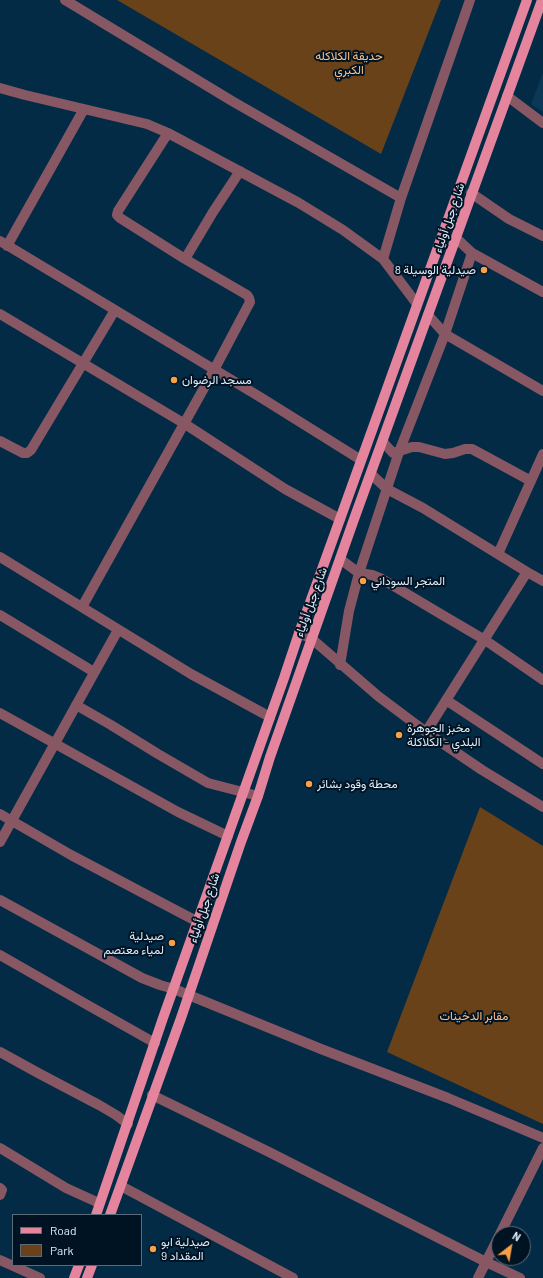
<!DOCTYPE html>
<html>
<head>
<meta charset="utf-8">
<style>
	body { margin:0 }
	#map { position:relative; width:543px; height:1278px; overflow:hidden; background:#032b46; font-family:Barlow,sans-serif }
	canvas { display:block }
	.legend { position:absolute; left:12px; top:1214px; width:130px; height:52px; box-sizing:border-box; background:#001323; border:1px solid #5a6b79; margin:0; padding:5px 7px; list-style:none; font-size:12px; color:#e0eefa }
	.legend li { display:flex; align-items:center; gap:8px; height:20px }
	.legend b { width:20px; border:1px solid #5a6b79 }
	.north { position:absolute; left:491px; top:1226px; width:40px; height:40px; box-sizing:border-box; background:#001323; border:1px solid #5a6b79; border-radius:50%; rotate:31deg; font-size:11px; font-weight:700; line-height:16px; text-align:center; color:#e0eefa }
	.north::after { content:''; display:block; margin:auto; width:14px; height:18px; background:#f7a148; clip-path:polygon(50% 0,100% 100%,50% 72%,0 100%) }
</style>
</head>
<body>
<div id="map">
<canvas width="543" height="1278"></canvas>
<ul class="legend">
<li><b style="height:5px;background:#e4859d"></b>Road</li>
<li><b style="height:11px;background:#6a4219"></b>Park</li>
</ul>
<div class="north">N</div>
</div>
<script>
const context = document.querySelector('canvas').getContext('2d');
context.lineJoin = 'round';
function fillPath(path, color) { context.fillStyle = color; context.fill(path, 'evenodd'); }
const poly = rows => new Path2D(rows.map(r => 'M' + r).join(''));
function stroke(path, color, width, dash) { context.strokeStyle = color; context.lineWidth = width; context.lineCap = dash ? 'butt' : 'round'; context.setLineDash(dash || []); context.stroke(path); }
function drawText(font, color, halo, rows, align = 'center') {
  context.font = font + ' Barlow,Vazirmatn,sans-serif'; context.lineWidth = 4; context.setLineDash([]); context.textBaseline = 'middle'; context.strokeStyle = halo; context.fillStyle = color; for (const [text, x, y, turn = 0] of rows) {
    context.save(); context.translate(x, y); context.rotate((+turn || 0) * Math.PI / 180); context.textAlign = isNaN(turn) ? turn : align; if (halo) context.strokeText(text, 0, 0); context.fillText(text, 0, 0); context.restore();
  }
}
const built = poly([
	[543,73,543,112,531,104]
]);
const green = poly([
	[117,0,441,0,381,154],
	[480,807,543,846,543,1124,387,1052]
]);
const minor = poly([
	[65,0,232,101,401,198],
	[0,88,25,95,147,124,168,133,299,203,343,230,383,259,417,304],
	[507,96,543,123],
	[471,193,509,219,543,236],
	[456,238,472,253,543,292],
	[0,241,260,397,361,460],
	[7,246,84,109],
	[185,259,213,212,240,171],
	[383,259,401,198,470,0],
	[0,314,185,424,285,489,340,519],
	[428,315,445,334,543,391],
	[0,441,23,453,27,453,31,450,115,310],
	[383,442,393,453,412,447,419,447,445,454,453,453,465,449,472,449,531,481],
	[371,474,387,489,423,508,527,572,543,581],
	[498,554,543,454],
	[0,557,191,674,270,717],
	[340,559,359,573,372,575,382,579,439,613,485,640,543,680],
	[82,607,214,370,250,302,249,298,247,295,185,259,120,218,117,215,118,211,168,133],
	[0,615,94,672],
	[299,633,312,639,378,696,426,732,482,770,543,807],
	[340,665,349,611,359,573,399,452,445,334,472,253],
	[446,700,543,764],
	[76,705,111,725,158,754,208,783,258,796],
	[0,713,178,812,228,836],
	[426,732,527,572],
	[0,814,71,855,198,922],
	[0,842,118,630],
	[0,900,142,978,160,985,174,989],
	[0,955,84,1003,155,1043],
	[0,1052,40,1074,99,1105,116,1115,128,1124],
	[152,1095,269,1152,486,1262,520,1278],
	[0,1148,66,1188,99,1203],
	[121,1186,293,1278],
	[0,1188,2,1190,0,1195],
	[500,1234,543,1148],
	[0,1260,40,1278],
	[478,1278,499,1236]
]);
const tertiary = poly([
	[174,989,321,1049,448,1098,543,1138]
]);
const primary = poly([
	[96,1215,163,1018,284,678,299,633,527,0],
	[110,1215,181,1018,241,842,258,796,270,757,353,522,542,0],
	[74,1278,79,1265],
	[87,1278,92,1265]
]);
const markers = [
	[484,270,4,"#f7a148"],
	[174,380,4,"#f7a148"],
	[363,581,4,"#f7a148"],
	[399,735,4,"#f7a148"],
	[309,784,4,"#f7a148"],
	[172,943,4,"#f7a148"],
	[153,1249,4,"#f7a148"]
];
const parkNames = [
	["حديقة الكلاكله",349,56],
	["الكبري",349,70],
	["مقابر الدخينات",474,1016]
];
const streetNames = [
	["شارع جبل أولياء",449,218,-71],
	["شارع جبل أولياء",311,602,-70],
	["شارع جبل أولياء",204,908,-71]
];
const poiNames = [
	["صيدلية الوسيلة 8",476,270,"right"],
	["مسجد الرضوان",182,380],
	["المتجر السوداني",371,581],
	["مخبز الجوهرة",407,728],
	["البلدي - الكلاكلة",407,742],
	["محطة وقود بشائر",317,784],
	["صيدلية",164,936,"right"],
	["لمياء معتصم",164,950,"right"],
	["صيدلية ابو",161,1242],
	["المقداد 9",161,1256]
];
fillPath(built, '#0b3856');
fillPath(green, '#6a4219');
stroke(minor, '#875863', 10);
stroke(tertiary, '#875863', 10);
stroke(primary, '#e4859d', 10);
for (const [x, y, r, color] of markers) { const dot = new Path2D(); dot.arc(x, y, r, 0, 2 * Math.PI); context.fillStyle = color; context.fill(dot); stroke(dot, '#001323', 1.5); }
drawText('12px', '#fec187', '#001323', parkNames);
drawText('12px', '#e0eefa', '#001323', streetNames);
drawText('12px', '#e0eefa', '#001323', poiNames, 'left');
</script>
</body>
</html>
